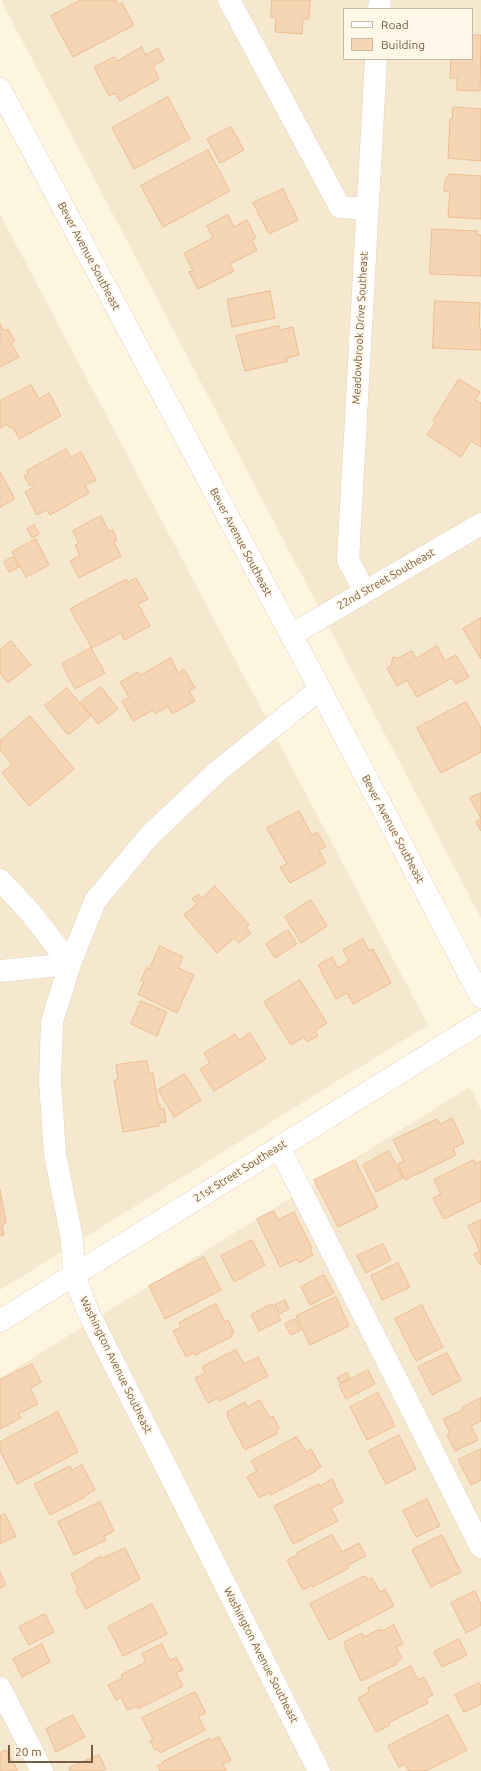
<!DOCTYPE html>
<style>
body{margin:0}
#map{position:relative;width:481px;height:1771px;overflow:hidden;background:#fef5e0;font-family:Ubuntu,sans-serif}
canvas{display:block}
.legend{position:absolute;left:343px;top:8px;width:130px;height:52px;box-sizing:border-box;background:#fff8e8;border:1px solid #c9baa7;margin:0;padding:5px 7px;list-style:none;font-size:12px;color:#775c45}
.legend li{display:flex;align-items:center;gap:8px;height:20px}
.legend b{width:20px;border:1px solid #c9baa7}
.scale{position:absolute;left:8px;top:1745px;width:85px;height:18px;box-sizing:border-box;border:2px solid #775c45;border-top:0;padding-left:5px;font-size:12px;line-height:14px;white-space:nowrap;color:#775c45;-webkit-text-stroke:3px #fff8e8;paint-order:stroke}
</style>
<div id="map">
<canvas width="481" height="1771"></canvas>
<ul class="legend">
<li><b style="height:5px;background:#fff"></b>Road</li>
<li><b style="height:11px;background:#f6d5b5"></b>Building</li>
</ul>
<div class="scale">20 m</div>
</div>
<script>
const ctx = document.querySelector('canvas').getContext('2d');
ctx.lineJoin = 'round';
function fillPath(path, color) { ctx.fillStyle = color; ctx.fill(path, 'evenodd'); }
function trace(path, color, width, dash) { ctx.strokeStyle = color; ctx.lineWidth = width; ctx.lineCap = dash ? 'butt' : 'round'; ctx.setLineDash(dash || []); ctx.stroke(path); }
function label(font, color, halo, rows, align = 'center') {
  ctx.font = font + ' Ubuntu,sans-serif'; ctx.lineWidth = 3; ctx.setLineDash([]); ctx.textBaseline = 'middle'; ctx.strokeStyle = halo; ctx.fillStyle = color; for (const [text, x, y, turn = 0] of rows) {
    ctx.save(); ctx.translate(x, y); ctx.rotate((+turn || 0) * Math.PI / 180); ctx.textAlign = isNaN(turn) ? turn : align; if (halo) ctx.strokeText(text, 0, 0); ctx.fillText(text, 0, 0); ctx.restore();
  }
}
const residential = new Path2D(`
 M1 0H481V918ZM344 9H472V59H344Z
 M0 214 428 1025 0 1290Z
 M470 1087 481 1110V1771H0V1378Z`);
const building = new Path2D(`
 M81 0H116L119 5 122 3 134 25 73 57 51 16Z
 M272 0H310L309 19H303L302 34 275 32 276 18 271 17Z
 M472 35H481L480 91 457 90V78H450L451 59H472Z
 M142 47 145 55 158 48 164 60 153 66 159 79 120 101 115 93 109 96 94 67 114 57 117 61Z
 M168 97 190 139 134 169 112 128Z
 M453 107 481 109V161L448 158 450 119H452Z
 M231 127 244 150 220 163 207 139Z
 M208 150 230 191 163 227 141 186Z
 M450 174 481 176V219L448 217 450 192 444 191 445 181Z
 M283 189 298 220 269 234 253 203Z
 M228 215 234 227 247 220 256 238 252 240 257 250 230 264 234 271 198 289 189 272 193 271 184 253 213 238 207 226Z
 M432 229 477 231V235H481V276L430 274Z
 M270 291 275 318 232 327 227 300Z
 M435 301 480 303 479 329H481V350L433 348Z
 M0 324 4 331 8 329 15 341 11 343 19 357 0 367Z
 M279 326 280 330 293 327 299 355 286 358 288 361 245 371 236 336Z
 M459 379 480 392 475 400 481 403V447L471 441 461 457 427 435 435 423 433 421Z
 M31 385 39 399 49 393 61 416 19 439 13 427 10 428 7 424 0 428V401Z
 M66 449 71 457 81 452 96 480 85 485 89 493 50 515 47 510 37 515 25 492 35 486 33 484 30 486 24 476 28 474 27 471Z
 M0 472 15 499 0 507Z
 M101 516 109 532 113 530 117 540 114 542 121 556 79 578 70 561 80 555 75 545 79 543 73 531Z
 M34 525 39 534 32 538 27 529Z
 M36 539 49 565 26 577 12 552Z
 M13 557 19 567 9 572 4 562Z
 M136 578 148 599 138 604 150 626 124 640 121 633 92 648 70 609 126 579 128 582Z
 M481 618V659L463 629Z
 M11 641 31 665 8 683 0 673V650Z
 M437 646 445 661 456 655 469 677 456 684 452 678 417 697 407 680 397 686 387 668 391 666 393 657 398 658 412 651 416 658Z
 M91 648 105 673 75 689 62 664Z
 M171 658 178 673 184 669 195 688 189 691 195 701 172 714 168 706 155 714 153 710 133 721 122 701 129 697 120 682 138 672 140 675Z
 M101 687 118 709 98 724 81 702Z
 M67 688 91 716 68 735 45 706Z
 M466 702 481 728V752L441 773 417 728Z
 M30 716 74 769 29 806 2 773 12 764 0 750V741Z
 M481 793V818L470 798Z
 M299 811 312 835 317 832 326 847 319 850 326 863 290 883 280 867 287 864 267 828Z
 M481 819V831L476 822Z
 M215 886 249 925 246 927 251 933 239 943 234 938 217 953 184 915 197 904 192 899 198 894 202 898Z
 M311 900 327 926 301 943 285 917Z
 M288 930 297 944 275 958 266 944Z
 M363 939 369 951 373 949 391 983 353 1004 347 993 336 999 318 965 332 957 338 968 349 961 343 950Z
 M160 946 183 957 178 968 194 975 177 1013 138 994 144 982 141 980 147 967 149 969Z
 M300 980 327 1023 315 1031 318 1036 307 1042 304 1037 291 1045 264 1002Z
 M141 1001 167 1012 157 1036 131 1024Z
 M250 1033 266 1059 214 1091 200 1069 210 1063 204 1053 235 1034 239 1040Z
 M147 1061 149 1074 153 1073 158 1104H160V1109L164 1108 166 1122 159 1123V1126L123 1132 114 1080H118L116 1065Z
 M185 1074 201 1100 174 1117 158 1090Z
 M452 1118 464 1143 453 1148 456 1155 405 1180 398 1164 404 1161 393 1140 437 1119 440 1124Z
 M389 1151 403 1178 376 1192 363 1165Z
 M355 1160 378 1207 338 1227 314 1180Z
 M474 1160 475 1164 481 1161V1201L444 1219 433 1198 441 1194 434 1180Z
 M0 1190 6 1223 2 1225 4 1235 0 1236Z
 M274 1211 278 1220 294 1212 312 1248 310 1249 313 1255 299 1263 297 1259 280 1267 257 1219Z
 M481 1220V1264L480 1265 474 1254 480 1251 468 1226Z
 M252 1240 265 1265 234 1282 221 1256Z
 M383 1244 391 1260 366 1273 357 1256Z
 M204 1257 221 1290 165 1319 149 1286Z
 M398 1263 410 1287 382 1300 371 1276Z
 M324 1275 334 1293 310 1305 301 1287Z
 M336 1297 349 1326 310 1345 296 1316Z
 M285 1300 289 1309 280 1314 275 1305Z
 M216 1304 225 1322 228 1320 234 1332 231 1334 233 1336 195 1355 194 1353 186 1357 173 1331 181 1327 179 1323Z
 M272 1304 281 1320 259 1331 251 1315Z
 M422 1305 443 1347 416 1361 395 1319Z
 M295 1319 301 1330 291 1335 285 1324Z
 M236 1350 244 1364 258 1357 268 1376 220 1401 218 1398 208 1403 195 1378 205 1373 202 1367Z
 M447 1353 461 1380 432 1395 418 1367Z
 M32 1364 41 1382 30 1388 38 1404 18 1414 21 1418 0 1429V1380Z
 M368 1370 375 1384 346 1399 339 1385Z
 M347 1373 350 1378 340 1383 337 1378Z
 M378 1393 395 1426 367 1440 350 1407Z
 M481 1398V1421L471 1426 478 1440 455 1451 447 1435 450 1433 443 1419 463 1410 462 1408Z
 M260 1400 270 1418 273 1416 279 1428 276 1430 278 1433 245 1450 227 1416H228L227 1412 245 1402 247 1407Z
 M58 1412 78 1452 17 1484 0 1451V1442Z
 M399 1435 416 1469 386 1484 369 1451Z
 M297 1437 306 1452 311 1449 321 1467 315 1470 316 1471 271 1495 270 1492 259 1498 247 1477 257 1471 251 1461Z
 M481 1449V1480L471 1485 458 1460Z
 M82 1465 95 1490 84 1496 85 1497 50 1515 34 1484 70 1466 72 1470Z
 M332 1479 343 1502 331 1508 338 1521 293 1544 274 1506 319 1484 320 1486Z
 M427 1499 440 1526 416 1537 403 1511Z
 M100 1502 114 1531 104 1536 106 1540 74 1555 58 1522Z
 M5 1514 16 1536 0 1544V1516Z
 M332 1535 342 1552 359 1543 366 1556 348 1565 349 1568 313 1587 312 1585 303 1590 287 1560 297 1555V1553Z
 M442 1535 461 1572 431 1587 412 1550Z
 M125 1548 140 1579 86 1609 76 1591 78 1589 71 1574 101 1556 102 1558Z
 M0 1572 6 1585 0 1588Z
 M365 1576 368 1580 372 1578 380 1592 385 1589 394 1606 329 1640 310 1604Z
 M475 1591 481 1604V1625L466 1633 451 1603Z
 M152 1604 167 1634 123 1656 108 1627Z
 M45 1614 54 1632 29 1645 19 1627Z
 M394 1625 403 1644 396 1647 402 1658 396 1662 397 1664 361 1681 345 1647 346 1646 344 1642 362 1633 364 1637 380 1629 381 1631Z
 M459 1639 467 1655 442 1667 434 1652Z
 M42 1644 50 1662 22 1677 13 1659Z
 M162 1644 170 1661 176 1657 183 1670 176 1673 183 1686 138 1709 137 1706 127 1710 121 1697 116 1700 108 1685 123 1678 121 1675 146 1662 142 1654Z
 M411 1666 418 1680 424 1677 433 1695 426 1698 428 1703 388 1723 390 1725 376 1732 358 1698 369 1692 368 1688Z
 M479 1683 481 1686V1704L464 1712 455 1695Z
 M195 1692 206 1713 198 1716 205 1730 160 1753 158 1749 155 1750 150 1741 153 1739 142 1718Z
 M73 1715 85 1737 56 1752 46 1729Z
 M448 1715 467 1750 426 1771H409L405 1764 399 1767 388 1746Z
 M219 1737 231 1760 223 1764 226 1771H160L157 1766 163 1764 162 1762 210 1738 211 1741Z
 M6 1750 18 1771H0V1753Z
 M99 1755 106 1769 101 1771H70L69 1768Z`);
const minor = new Path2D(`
 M229 0 340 207 367 209
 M379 9 380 0
 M0 89 320 689 481 997
 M365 592 348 560 376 59
 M291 635 481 524
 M0 880 31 913 70 964 52 1022 50 1081 55 1154 72 1239 74 1276 88 1312 319 1771
 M0 971 70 964 95 901 150 835 218 771 320 689
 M279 1147 481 1547
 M0 1321 481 1022
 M0 1688 42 1771`);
const streetNames = [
 ["Bever Avenue Southeast",89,256,62],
 ["Meadowbrook Drive Southeast",360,328,-87],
 ["Bever Avenue Southeast",241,542,62],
 ["22nd Street Southeast",386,579,-30],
 ["Bever Avenue Southeast",393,829,62],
 ["21st Street Southeast",240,1171,-32],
 ["Washington Avenue Southeast",116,1365,64],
 ["Washington Avenue Southeast",261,1655,63]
];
fillPath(residential, '#f6e8ce');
fillPath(building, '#f6d5b5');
trace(building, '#eabd94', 1);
trace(minor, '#e3d2bb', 23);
trace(minor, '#fff', 22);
label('11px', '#775c45', '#fff8e8', streetNames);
</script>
